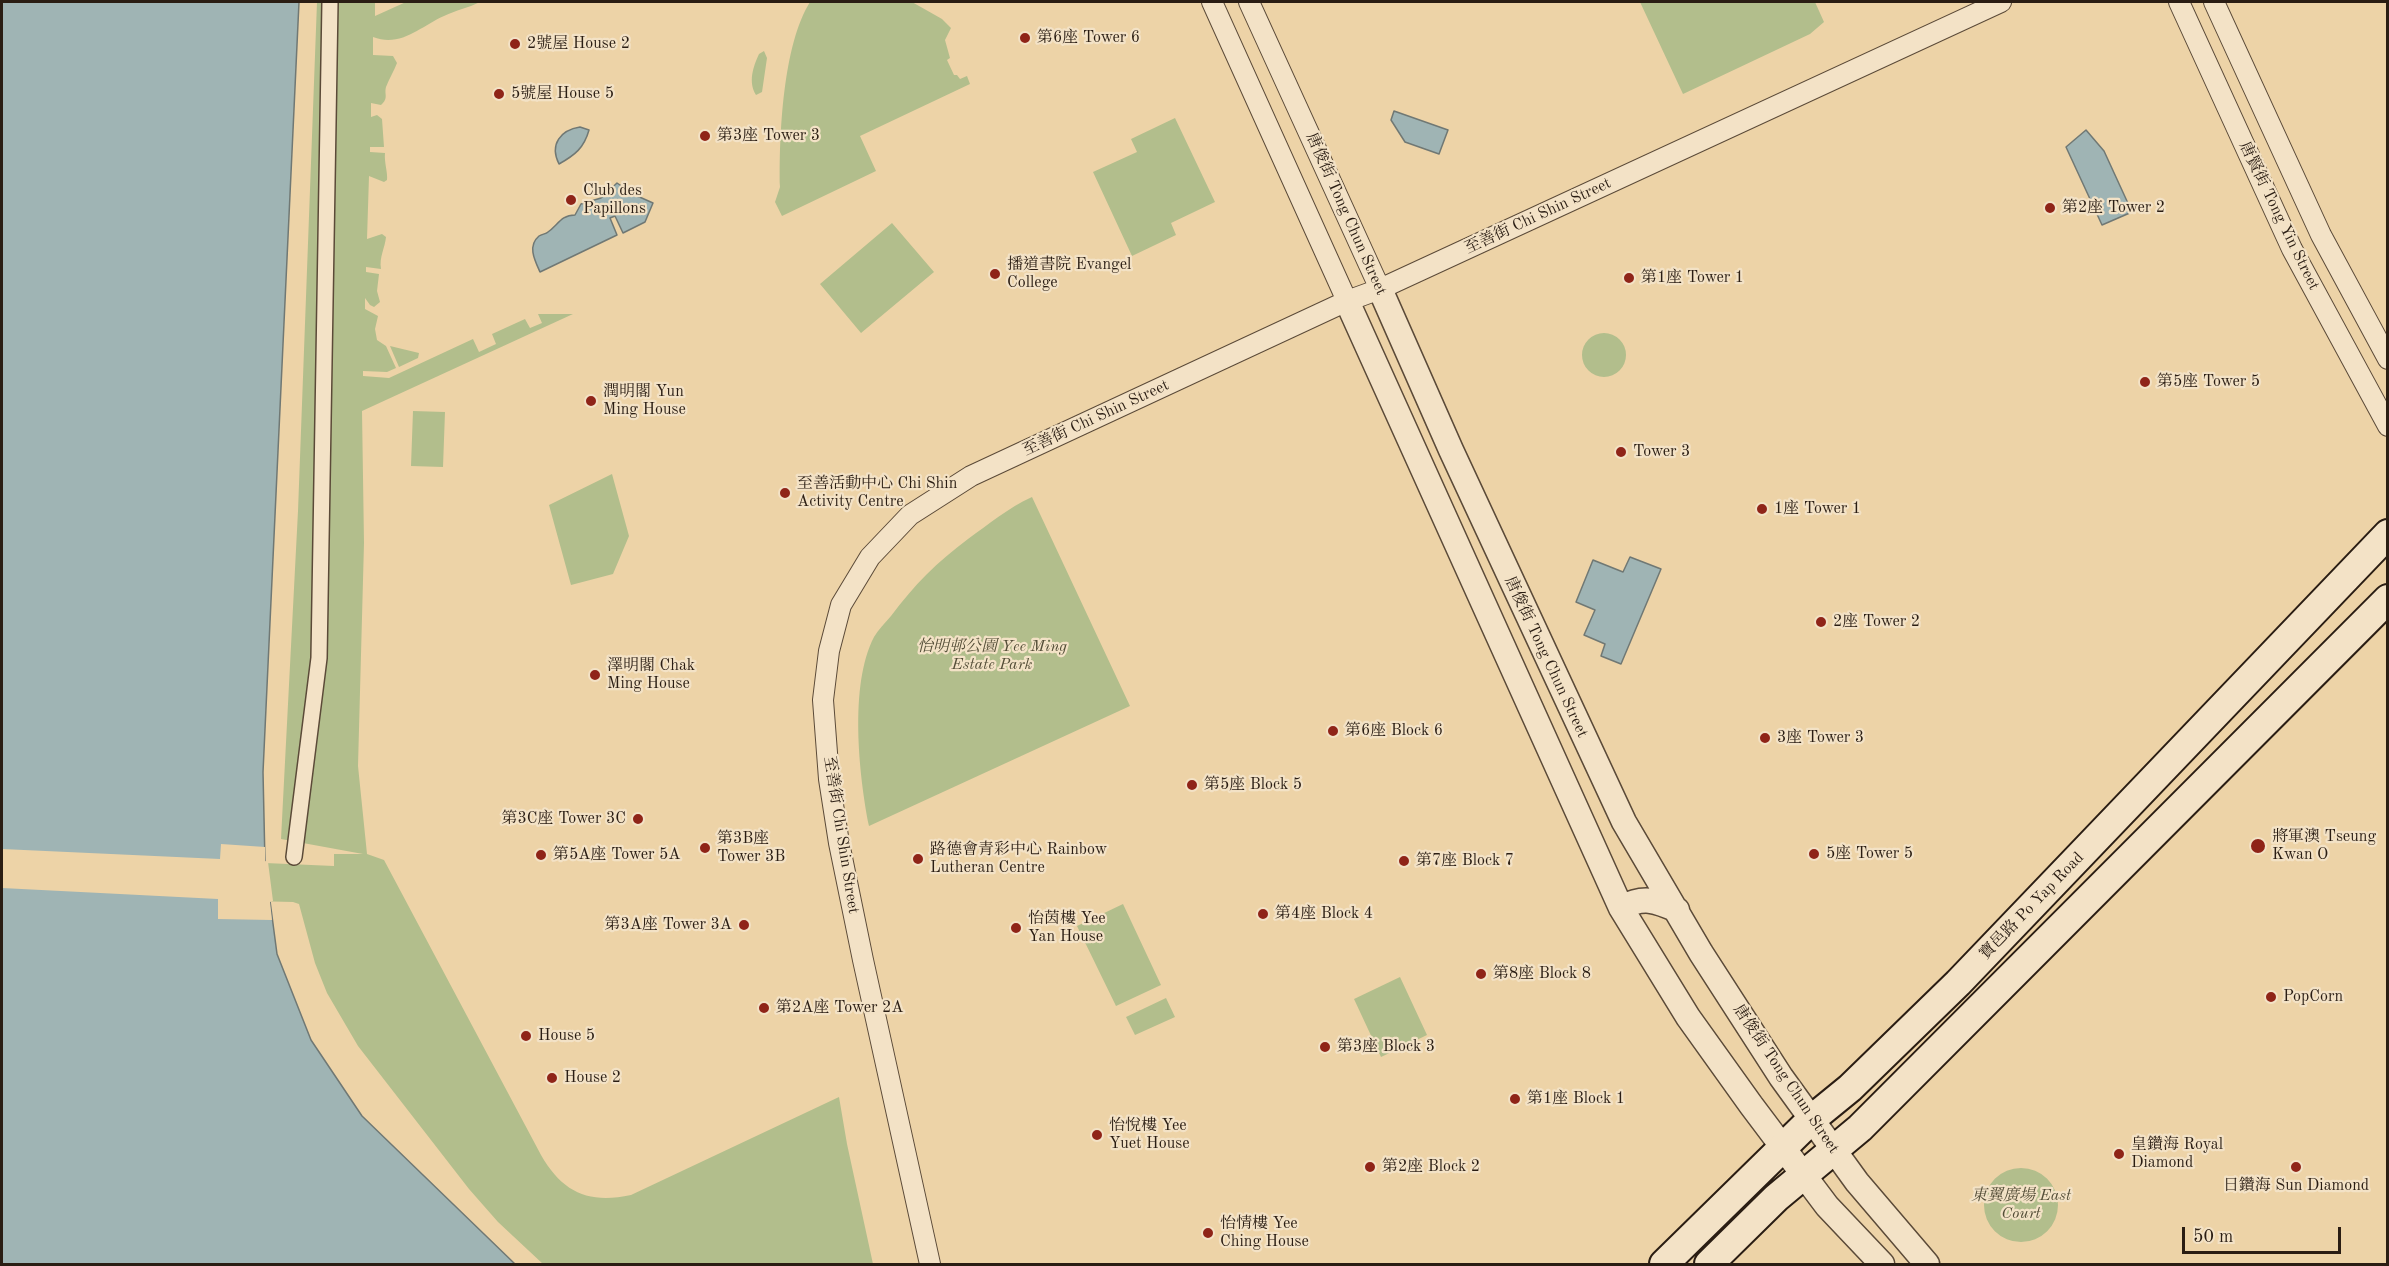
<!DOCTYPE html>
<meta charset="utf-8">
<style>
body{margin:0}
#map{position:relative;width:2389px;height:1266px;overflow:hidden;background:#edd3a7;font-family:"Old Standard TT",serif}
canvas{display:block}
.frame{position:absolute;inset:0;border:3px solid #2a1d13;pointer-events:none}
.scale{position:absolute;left:2182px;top:1227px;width:159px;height:27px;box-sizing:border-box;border:3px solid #2a1d13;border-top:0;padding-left:8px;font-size:18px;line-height:21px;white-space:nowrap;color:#2a1d13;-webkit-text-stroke:4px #f3e2c6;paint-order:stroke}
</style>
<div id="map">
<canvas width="2389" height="1266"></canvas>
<div class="frame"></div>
<div class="scale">50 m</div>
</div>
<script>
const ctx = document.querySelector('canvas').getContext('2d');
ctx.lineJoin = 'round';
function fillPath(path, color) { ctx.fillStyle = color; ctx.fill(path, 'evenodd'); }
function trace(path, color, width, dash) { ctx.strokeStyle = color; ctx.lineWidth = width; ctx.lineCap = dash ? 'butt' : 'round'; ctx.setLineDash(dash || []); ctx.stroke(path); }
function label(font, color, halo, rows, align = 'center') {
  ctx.font = font + ' "Old Standard TT","Noto Serif TC",serif'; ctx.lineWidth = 4.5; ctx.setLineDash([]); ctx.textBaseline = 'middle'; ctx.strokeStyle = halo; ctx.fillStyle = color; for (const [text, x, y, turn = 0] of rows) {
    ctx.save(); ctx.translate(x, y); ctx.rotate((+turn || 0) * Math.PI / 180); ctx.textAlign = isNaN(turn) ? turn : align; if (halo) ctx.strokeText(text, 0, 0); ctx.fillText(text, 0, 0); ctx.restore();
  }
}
const green = new Path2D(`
 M317 2H375V16L406 2H480C468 8 456 10 444 16 421 26 401 48 373 37V55L393 56 397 63C394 71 389 79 386 87 384 95 389 98 381 105L371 103V117L377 115 382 119 384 147H370V152L385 153C384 162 388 173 387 180L384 182 369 176 367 239 382 234 386 237C385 248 379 257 381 269L366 267V272L379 274 377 291 380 302 374 307 370 305 365 298V309L378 316 375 329 377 340 386 346 396 368 387 372 363 371V376L389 378 473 339 479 352 496 344 492 334 525 319 530 328 542 323 538 314H573L362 411 364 543 358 766 367 854 384 860 541 1155C563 1193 589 1204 631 1195L839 1097 847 1144 873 1264H543L498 1222 469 1189 358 1046 327 993 315 963 299 904 293 902 210 900 265 863 334 866V854H363L281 839 298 511Z
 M810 2H912L942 19 951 28 945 40 950 58 947 60 954 75H957L960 79 967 76 970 84 860 136 876 171 782 216 775 202 780 187C779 135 783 45 810 2Z
 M1640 2H1815L1824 22 1810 34 1683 94Z
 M764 51 767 58 762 92 756 95C748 82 753 67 759 54Z
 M1175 118 1215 202 1171 223 1176 235 1132 256 1093 172 1137 152 1131 139Z
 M892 223 934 272 861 333 820 284Z
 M1582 355a22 22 0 1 1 44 0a22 22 0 1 1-44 0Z
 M390 346 419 353 418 358 399 367Z
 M413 411 445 412 443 467 411 466Z
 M612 474 629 536 613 574 571 585 549 505Z
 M1032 497 1130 706 869 826C859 775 849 685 874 637 878 630 885 623 891 616 914 585 937 562 968 539 989 524 1008 508 1032 497Z
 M1123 904 1161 985 1116 1006 1077 926Z
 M1400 977 1427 1035 1381 1057 1354 999Z
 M1166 998 1175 1017 1135 1035 1126 1017Z
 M1984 1205a37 37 0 1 1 74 0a37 37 0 1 1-74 0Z`);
const water = new Path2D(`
 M2 2H299L263 772 265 863 277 954 311 1040 362 1116 515 1264H2Z
 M1394 111 1448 130 1439 154 1405 142 1391 120Z
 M580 127 589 130C584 148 575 155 559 164 549 144 561 130 580 127Z
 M2086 130 2104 151 2132 212 2102 225 2066 147Z
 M617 183 635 195 653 203 645 222 623 233 615 216 610 218 617 235 540 272C535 261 527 246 539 236 542 234 546 234 548 232 558 225 561 215 575 215L581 204 601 198Z
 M1630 557 1661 569 1621 664 1601 656 1605 644 1584 635 1595 610 1576 602 1593 560 1623 572Z`);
const pier = new Path2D(`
 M221 844 265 847V861L268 862 273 901 270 902 272 920 218 919V899L2 888V849L220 859Z`);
const pedestrian = new Path2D(`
 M294 857 319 658 330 2`);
const minor = new Path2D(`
 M1212 2 1347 301
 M1249 2 1380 289
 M2179 2 2292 249 2388 426
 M2214 2 2321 235 2388 359
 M930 1264 863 960 839 843 829 779 823 700 829 651 841 605 870 557 910 515 971 476 1347 301 1380 289 2001 2`);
const tertiary = new Path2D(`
 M1380 289 1451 450 1624 822 1701 953 1781 1077 1857 1182 1927 1264
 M1347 301 1621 908 1688 1017 1751 1105 1827 1206 1882 1264
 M1621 908C1643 896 1655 900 1677 910`);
const secondary = new Path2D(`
 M1664 1264 1812 1119 1850 1088 1958 983 2388 534
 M1709 1264 1776 1198 1860 1128 2388 599`);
const markers = [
 [1025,38,6,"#8f2418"],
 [515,44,6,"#8f2418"],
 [499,94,6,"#8f2418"],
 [705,136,6,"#8f2418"],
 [571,200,6,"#8f2418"],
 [2050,208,6,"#8f2418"],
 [995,274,6,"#8f2418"],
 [1629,278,6,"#8f2418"],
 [2145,382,6,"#8f2418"],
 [591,401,6,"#8f2418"],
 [1621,452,6,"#8f2418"],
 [785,493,6,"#8f2418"],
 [1762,509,6,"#8f2418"],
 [1821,622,6,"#8f2418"],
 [595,675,6,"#8f2418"],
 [1333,731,6,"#8f2418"],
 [1765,738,6,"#8f2418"],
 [1192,785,6,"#8f2418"],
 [638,819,6,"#8f2418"],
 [2258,846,8,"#8f2418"],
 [705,848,6,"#8f2418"],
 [1814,854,6,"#8f2418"],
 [541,855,6,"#8f2418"],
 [918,859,6,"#8f2418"],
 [1404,861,6,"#8f2418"],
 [1263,914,6,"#8f2418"],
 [744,925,6,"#8f2418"],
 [1016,928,6,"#8f2418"],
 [1481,974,6,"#8f2418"],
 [2271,997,6,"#8f2418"],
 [764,1008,6,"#8f2418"],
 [526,1036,6,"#8f2418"],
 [1325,1047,6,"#8f2418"],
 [552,1078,6,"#8f2418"],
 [1515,1099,6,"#8f2418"],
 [1097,1135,6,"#8f2418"],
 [2119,1154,6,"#8f2418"],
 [1370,1167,6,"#8f2418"],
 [2296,1167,6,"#8f2418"],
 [1208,1233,6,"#8f2418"]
];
const poiNames = [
 ["第6座 Tower 6",1037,38],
 ["2號屋 House 2",527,44],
 ["5號屋 House 5",511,94],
 ["第3座 Tower 3",717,136],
 ["Club des",583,191],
 ["Papillons",583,209],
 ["第2座 Tower 2",2062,208],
 ["播道書院 Evangel",1007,265],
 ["College",1007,283],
 ["第1座 Tower 1",1641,278],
 ["第5座 Tower 5",2157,382],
 ["潤明閣 Yun",603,392],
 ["Ming House",603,410],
 ["Tower 3",1633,452],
 ["至善活動中心 Chi Shin",797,484],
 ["Activity Centre",797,502],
 ["1座 Tower 1",1774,509],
 ["2座 Tower 2",1833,622],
 ["澤明閣 Chak",607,666],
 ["Ming House",607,684],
 ["第6座 Block 6",1345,731],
 ["3座 Tower 3",1777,738],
 ["第5座 Block 5",1204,785],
 ["第3C座 Tower 3C",626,819,"right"],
 ["將軍澳 Tseung",2272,837],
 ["Kwan O",2272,855],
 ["第3B座",717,839],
 ["Tower 3B",717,857],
 ["路德會青彩中心 Rainbow",930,850],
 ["Lutheran Centre",930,868],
 ["5座 Tower 5",1826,854],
 ["第5A座 Tower 5A",553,855],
 ["第7座 Block 7",1416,861],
 ["第4座 Block 4",1275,914],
 ["怡茵樓 Yee",1028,919],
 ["Yan House",1028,937],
 ["第3A座 Tower 3A",732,925,"right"],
 ["第8座 Block 8",1493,974],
 ["PopCorn",2283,997],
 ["第2A座 Tower 2A",776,1008],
 ["House 5",538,1036],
 ["第3座 Block 3",1337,1047],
 ["House 2",564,1078],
 ["第1座 Block 1",1527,1099],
 ["怡悅樓 Yee",1109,1126],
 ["Yuet House",1109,1144],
 ["皇鑽海 Royal",2131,1145],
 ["Diamond",2131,1163],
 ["第2座 Block 2",1382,1167],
 ["日鑽海 Sun Diamond",2296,1186,"center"],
 ["怡情樓 Yee",1220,1224],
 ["Ching House",1220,1242]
];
const streetNames = [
 ["唐俊街 Tong Chun Street",1346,214,66],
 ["至善街 Chi Shin Street",1538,216,-25],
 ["唐賢街 Tong Yin Street",2279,216,64],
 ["至善街 Chi Shin Street",1096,418,-25],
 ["唐俊街 Tong Chun Street",1546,657,65],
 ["至善街 Chi Shin Street",841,835,81],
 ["寶邑路 Po Yap Road",2032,906,-46],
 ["唐俊街 Tong Chun Street",1786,1079,56]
];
const parkNames = [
 ["怡明邨公園 Yee Ming",992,647],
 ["Estate Park",992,665],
 ["東翼廣場 East",2021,1196],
 ["Court",2021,1214]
];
fillPath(green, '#b2be8c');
fillPath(water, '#9fb4b4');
trace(water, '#707874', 1.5);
fillPath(pier, '#edd3a7');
trace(pedestrian, '#5b4a38', 18);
trace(minor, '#5b4a38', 22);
trace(tertiary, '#5b4a38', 27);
trace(secondary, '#2a1d13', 32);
trace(pedestrian, '#f3e2c6', 15);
trace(minor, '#f3e2c6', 20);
trace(tertiary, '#f3e2c6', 24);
trace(secondary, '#f3e2c6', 28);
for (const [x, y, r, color] of markers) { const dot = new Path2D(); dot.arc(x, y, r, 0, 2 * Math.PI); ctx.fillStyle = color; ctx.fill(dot); trace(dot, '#f3e2c6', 2); }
label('16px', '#2a1d13', '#f3e2c6', poiNames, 'left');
label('16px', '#2a1d13', '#f3e2c6', streetNames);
label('italic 16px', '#534d37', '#f3e2c6', parkNames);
</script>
